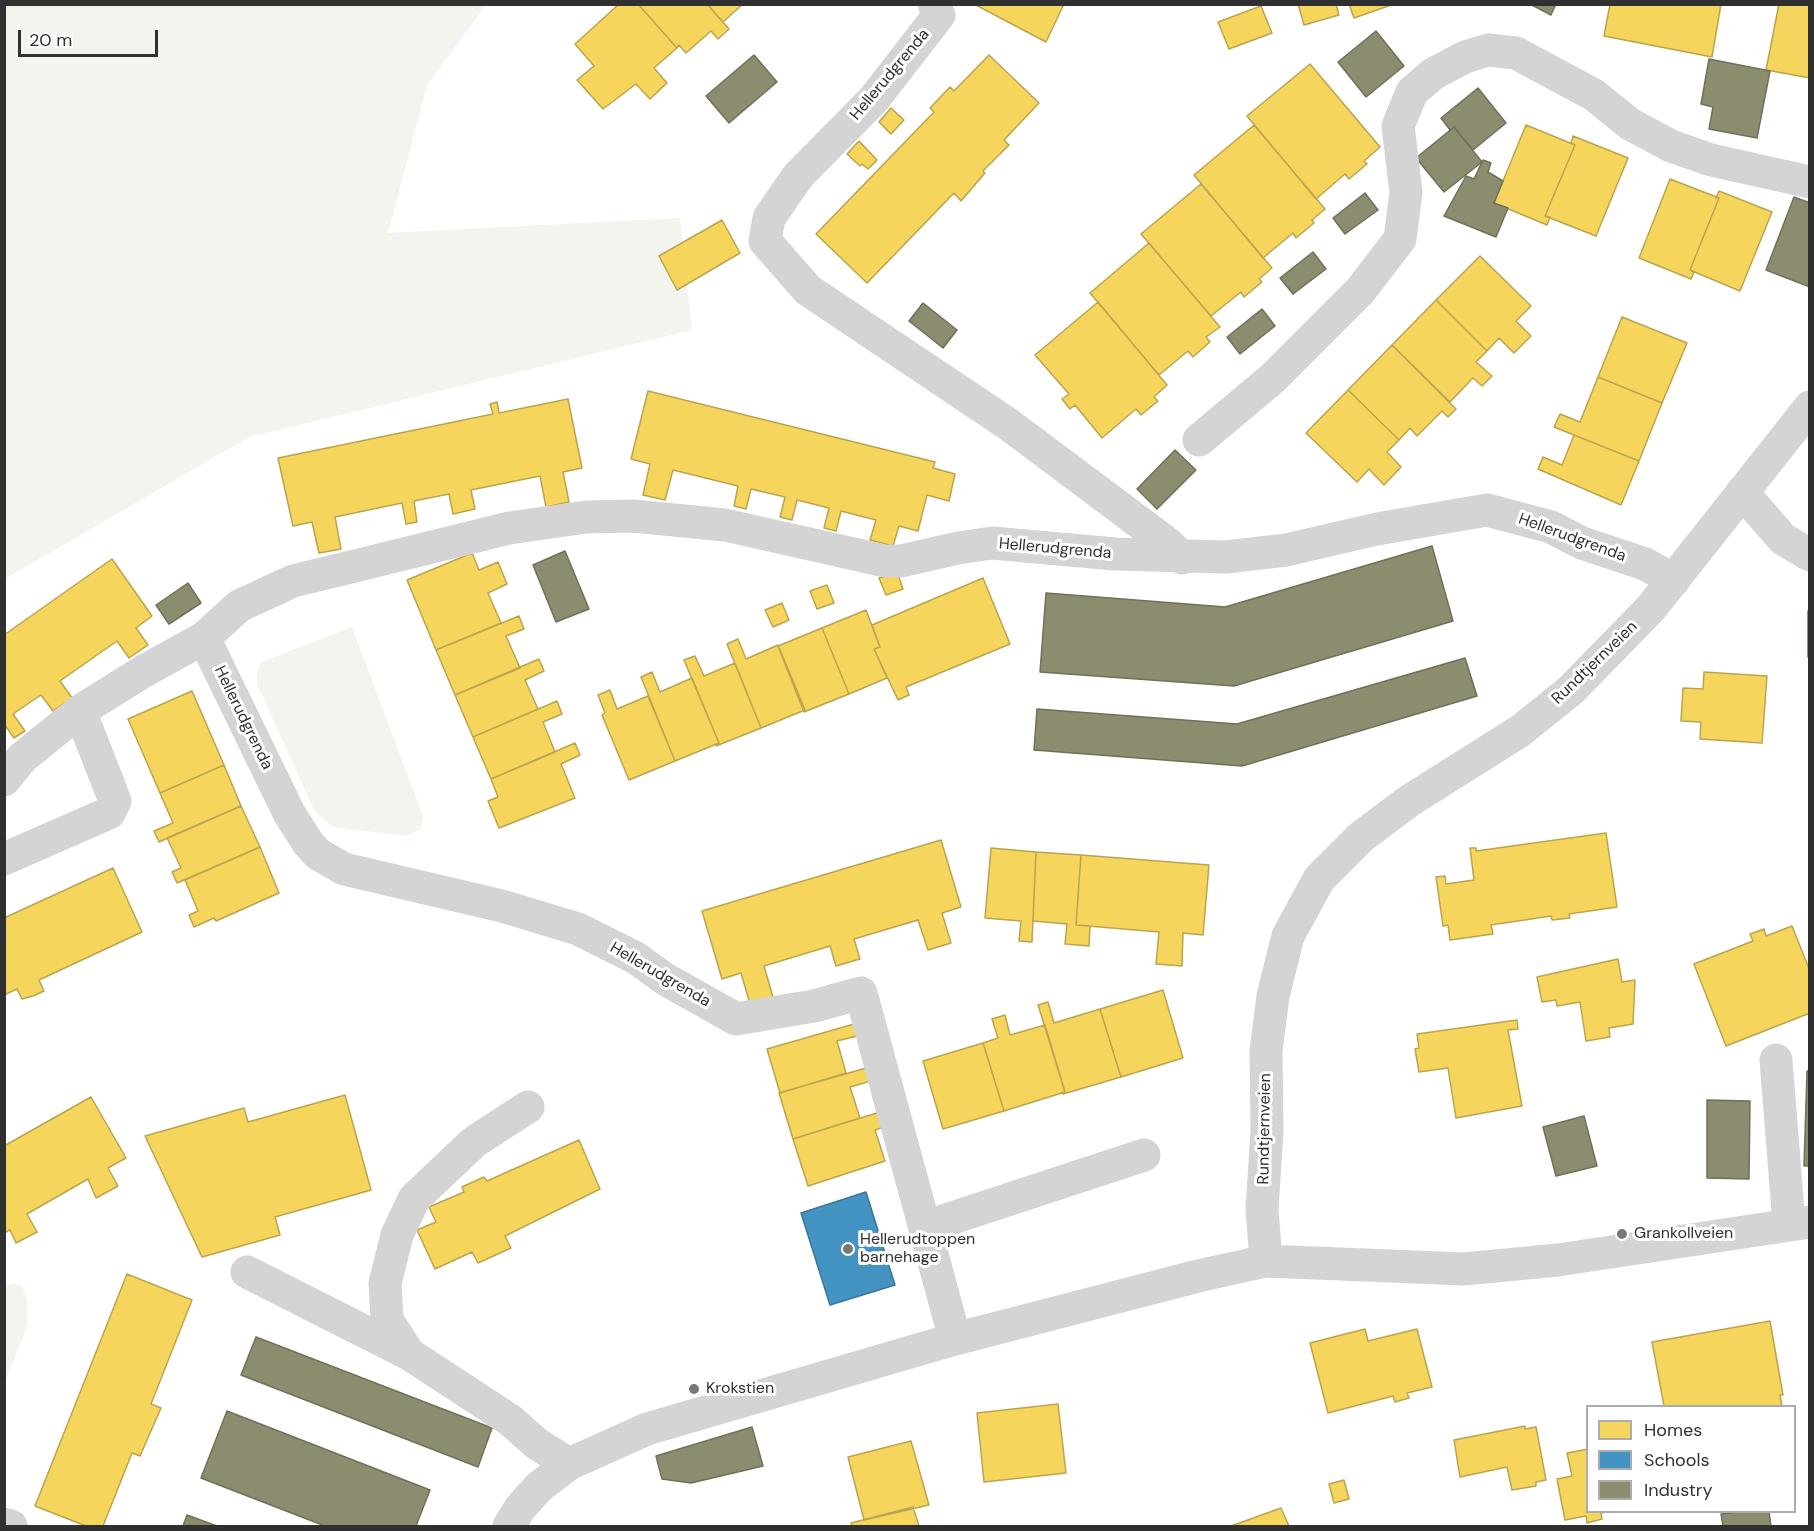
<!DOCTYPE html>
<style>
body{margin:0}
#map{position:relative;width:1814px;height:1531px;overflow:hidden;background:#fff;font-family:"DM Sans",sans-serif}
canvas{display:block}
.frame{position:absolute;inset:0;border:6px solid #303030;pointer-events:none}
.legend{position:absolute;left:1586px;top:1405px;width:210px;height:108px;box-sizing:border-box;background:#fff;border:2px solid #acacac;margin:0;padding:8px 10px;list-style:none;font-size:18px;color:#303030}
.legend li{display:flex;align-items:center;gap:12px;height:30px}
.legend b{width:30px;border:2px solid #acacac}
.scale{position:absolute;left:18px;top:30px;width:140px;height:27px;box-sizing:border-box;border:3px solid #303030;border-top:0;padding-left:8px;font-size:18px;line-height:21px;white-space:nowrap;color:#303030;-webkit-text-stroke:4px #fff;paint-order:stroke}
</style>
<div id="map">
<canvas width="1814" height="1531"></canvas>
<div class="frame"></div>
<ul class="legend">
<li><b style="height:16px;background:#f6d55c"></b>Homes</li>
<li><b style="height:16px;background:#4393c3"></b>Schools</li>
<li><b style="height:16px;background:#8c8c6e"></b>Industry</li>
</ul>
<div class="scale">20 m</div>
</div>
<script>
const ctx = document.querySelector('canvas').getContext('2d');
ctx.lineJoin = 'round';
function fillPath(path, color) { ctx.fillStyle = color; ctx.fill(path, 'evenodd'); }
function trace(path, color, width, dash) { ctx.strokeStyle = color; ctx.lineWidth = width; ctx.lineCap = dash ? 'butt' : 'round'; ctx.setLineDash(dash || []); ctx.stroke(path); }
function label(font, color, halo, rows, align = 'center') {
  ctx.font = font + ' "DM Sans",sans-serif'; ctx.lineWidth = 6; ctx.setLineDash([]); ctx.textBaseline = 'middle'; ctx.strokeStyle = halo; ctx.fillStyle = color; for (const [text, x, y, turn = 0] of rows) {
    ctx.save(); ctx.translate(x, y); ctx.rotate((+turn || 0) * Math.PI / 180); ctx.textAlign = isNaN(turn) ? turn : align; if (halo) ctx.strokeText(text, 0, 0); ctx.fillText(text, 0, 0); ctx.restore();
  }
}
const green = new Path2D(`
 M5 5H486L427 85 388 233 680 218 692 330 249 437 5 579Z
 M352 627 423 816 421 829 407 836 333 827 315 812 257 684V673L261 662Z
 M13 1283 22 1286C38 1323 17 1347 5 1382V1287Z`);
const homes = new Path2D(`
 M619 4H638L677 48 654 68 667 83 650 99 636 84 603 109 577 80 594 66 575 44Z
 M638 4H707L729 29 718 39 711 31 686 53 679 45 677 48Z
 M707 4H743L723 22Z
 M974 4H1064L1046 42Z
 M1298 4H1336L1339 15 1304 25Z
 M1349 4H1394L1354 18Z
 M1610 4H1721L1712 57 1604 36Z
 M1779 4H1810V78L1766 70Z
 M1261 6 1272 33 1229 49 1218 22Z
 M989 55 1039 103 1004 140 1009 145 983 171 985 173 961 201 954 193 867 283 816 234 934 112 930 108 950 87 954 91Z
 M1310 64 1380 147 1364 161 1367 164 1349 179 1345 174 1316 199 1247 116Z
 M891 108 904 120 891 134 879 122Z
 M1254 125 1325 209 1312 220 1314 223 1296 238 1293 233 1263 258 1194 175Z
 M1526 125 1575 145 1545 216 1550 217 1547 225 1494 203Z
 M1573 136 1628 158 1596 236 1545 216 1575 145 1571 143Z
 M859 141 877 160 868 169 862 164 860 166 847 154Z
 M1670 179 1719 198 1690 270 1694 272 1691 279 1639 258Z
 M1201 184 1272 268 1259 279 1262 282 1244 297 1241 292 1211 316 1141 234Z
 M1719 191 1772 212 1740 291 1690 270 1719 198H1716Z
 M722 220 740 253 677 290 659 256Z
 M1149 243 1220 327 1206 337 1210 342 1193 357 1188 351 1159 375 1090 293Z
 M1480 256 1531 306 1516 321 1531 336 1514 353 1499 338 1487 351 1436 300Z
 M1436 300 1487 351 1476 362 1492 376 1482 386 1473 378 1450 402 1392 345Z
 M1098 302 1167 385 1154 397 1158 401 1141 415 1136 409 1102 438 1075 405 1070 409 1062 399 1069 394 1035 355Z
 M1622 317 1687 343 1662 403 1598 377Z
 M1392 345 1456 409 1448 417 1442 411 1417 436 1410 428 1399 440 1348 390Z
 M1598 377 1662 403 1639 461 1554 427 1560 414 1580 422Z
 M1348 390 1399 440 1387 452 1401 467 1384 485 1369 469 1357 482 1306 433Z
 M648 391 935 462 933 468 955 474 949 501 927 495 918 531 899 526 893 546 870 540 876 520 841 511 836 531 824 528 829 508 797 500 792 520 780 517 785 497 751 489 746 509 734 506 738 486 673 470 665 500 643 495 650 464 631 459Z
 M568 399 582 468 563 472 569 502 546 507 540 476 471 490 475 509 453 514 449 494 414 501 417 522 406 524 402 503 335 517 341 549 319 553 312 522 293 526 278 458 493 414 490 404 497 402 499 413Z
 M1574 435 1639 461 1621 505 1538 469 1543 457 1562 465Z
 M472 553 479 570 498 562 507 584 488 593 501 623 436 650 407 580Z
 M112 559 152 616 136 628 148 645 129 658 117 641 60 681 72 698 53 711 41 695 13 714 25 731 14 738 4 724V635Z
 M897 572 903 589 886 595 879 578Z
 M983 578 1010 644 906 687 909 695 898 700 874 649 880 647 872 625Z
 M827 585 834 603 817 609 810 591Z
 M782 603 789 620 773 627 765 610Z
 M866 610 880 647 874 649 887 678 849 694 822 628Z
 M519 616 524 629 506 636 520 668 455 695 436 650Z
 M822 628 849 694 804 712 778 646Z
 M738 639 746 659 778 645 805 710 761 728 727 644Z
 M695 656 704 676 735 663 761 728 716 746 719 743 684 660Z
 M539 659 544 671 525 680 538 709 473 737 455 695Z
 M652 672 660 692 692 678 719 743 675 761 641 677Z
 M1704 672 1767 676 1762 743 1700 739 1701 722 1681 721 1683 688 1703 689Z
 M610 690 617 709 648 696 675 761 629 780 602 715 605 713 598 695Z
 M192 691 224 765 160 793 128 719Z
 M557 701 562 714 543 722 555 752 491 779 473 737Z
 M575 743 580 755 561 764 575 798 499 828 488 801 498 797 491 779Z
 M224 765 241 806 159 842 154 831 173 823 160 793Z
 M241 806 260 847 177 883 172 872 181 868 167 838Z
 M1606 833 1617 907 1569 914 1570 918 1552 920 1551 916 1491 925 1493 934 1450 940 1448 925 1443 926 1436 877 1445 876 1446 884 1474 880 1470 848H1476V851Z
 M941 840 961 907 942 913 951 943 928 950 918 920 854 939 860 959 836 966 830 946 764 966 773 997 750 1004 741 973 722 979 702 911Z
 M260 847 279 893 216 921 214 918 194 927 189 915 198 911 185 880Z
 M991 848 1036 852 1032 942 1019 941 1021 921 985 918Z
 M1036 852 1081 855 1076 925 1090 926 1089 946 1065 944 1067 924 1033 921Z
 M1081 855 1209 865 1203 935 1183 933 1182 966 1156 964 1159 932 1076 925Z
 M113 868 142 932 39 980 44 991 33 996 22 999 17 989 4 995V918Z
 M1792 926 1810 971V1013L1726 1046 1694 964 1753 941 1750 934 1764 929 1766 936Z
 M1618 959 1622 982 1635 980 1633 1024 1609 1028 1610 1037 1586 1041 1580 1002 1557 1006 1556 1000 1542 1002 1537 977Z
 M1163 990 1183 1058 1121 1077 1100 1009Z
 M1048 1002 1054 1023 1100 1009 1121 1077 1063 1094 1065 1092 1038 1005Z
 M1005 1015 1010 1035 1045 1025 1065 1092 1004 1111 983 1043 998 1038 992 1019Z
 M1517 1020 1518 1029 1508 1030 1522 1106 1456 1118 1448 1068 1419 1072 1415 1049 1419 1048 1417 1034Z
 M854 1024 857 1036 837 1041 846 1073 780 1093 767 1049Z
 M983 1043 1004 1111 943 1129 923 1061Z
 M866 1068 871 1081 850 1087 860 1118 793 1139 779 1093Z
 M345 1095 371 1190 275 1217 280 1235 202 1257 145 1136 244 1108 248 1122Z
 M91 1097 126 1158 108 1168 118 1186 96 1198 88 1179 27 1214 37 1232 16 1243 10 1230 4 1233V1146Z
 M880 1112 884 1127 875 1130 885 1161 808 1186 793 1139Z
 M579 1140 600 1189 505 1236 511 1248 478 1263 472 1252 435 1269 417 1230 436 1222 429 1207 464 1192 462 1187 484 1177 487 1181Z
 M127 1274 192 1300 151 1404 161 1408 140 1456 132 1453 103 1526H86L35 1506Z
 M1770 1321 1783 1395H1780L1782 1406H1664L1652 1342Z
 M1365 1329 1368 1341 1417 1329 1432 1387 1407 1393 1409 1398 1395 1402 1393 1396 1328 1413 1310 1343Z
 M1058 1404 1066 1473 984 1482 977 1413Z
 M1525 1426V1429L1536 1427 1546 1480 1536 1482V1486L1512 1490 1507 1467 1460 1477 1454 1440Z
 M911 1441 929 1505 864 1520 848 1457Z
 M1588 1449V1512H1607L1601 1513 1602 1519 1587 1523 1586 1516 1565 1520 1557 1479 1572 1476 1567 1453Z
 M1344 1480 1349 1499 1334 1503 1329 1484Z
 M913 1507 919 1526H852L851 1523Z
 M1281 1508 1289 1526H1231Z`);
const schools = new Path2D(`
 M866 1192 895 1285 830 1305 801 1213Z`);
const industry = new Path2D(`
 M1530 4H1556L1551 15Z
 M1376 31 1404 66 1366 97 1338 62Z
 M754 55 777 82 729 123 706 96Z
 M1709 59 1770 71 1757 138 1709 129 1713 107 1701 104Z
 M1478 88 1506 123 1473 150 1454 127 1450 130 1441 118Z
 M1454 127 1482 162 1444 192 1416 158Z
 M1483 160 1491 163 1488 172 1503 181 1494 203 1508 208 1496 237 1444 216 1466 176 1474 179Z
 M1365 193 1378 210 1345 234 1333 218Z
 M1794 197 1810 203V287L1766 270Z
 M1313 252 1326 269 1293 294 1280 278Z
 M923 303 957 330 943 348 909 321Z
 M1262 309 1275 326 1240 354 1227 337Z
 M1175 450 1196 470 1157 509 1137 489Z
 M1432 546 1453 621 1234 686 1040 672 1046 593 1225 607Z
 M565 551 589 609 556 622 533 565Z
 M188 583 201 603 169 624 156 605Z
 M1808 611H1810V657H1808Z
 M1465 658 1477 696 1242 766 1034 750 1037 709 1237 724Z
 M1807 1071H1810V1166H1804Z
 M1707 1100 1750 1101 1749 1179 1707 1178Z
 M1584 1116 1597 1166 1556 1176 1543 1127Z
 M256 1337 492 1428 478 1467 241 1375Z
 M227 1411 430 1490 416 1526H325L201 1478Z
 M752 1427 763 1466 691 1483 662 1479 656 1456Z
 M1738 1512H1769L1771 1526H1723L1721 1514Z
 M187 1515 217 1526H183Z`);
const minor = new Path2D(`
 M934 4 939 15 874 99 798 176 769 218 765 241 808 290 1008 424 1167 543 1182 558
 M1199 440 1273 378 1360 291 1400 239 1406 192 1398 126 1412 92 1433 74 1465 57 1488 50 1516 53 1594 95 1630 124 1671 146 1711 160 1810 182
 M1742 492 1783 539 1810 555
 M204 638 289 813 308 843 318 854 344 869 502 906 578 929 636 958 665 979 736 1019 814 1006 861 993 955 1339
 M4 780 22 758 80 711 144 671 204 638 239 606 293 581 355 566 509 528 586 517 633 516 725 525 885 561H901L958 548 992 543 1115 554 1226 557 1286 550 1377 529 1487 510 1551 527 1582 543 1645 564 1674 580
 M4 859 109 813 115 801 80 711
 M1776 1060 1789 1224
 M528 1107 474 1142 414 1199 397 1235 385 1283 387 1320 409 1354 510 1420 537 1444 569 1464
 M925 1227 1144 1155
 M1266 1261 1262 1209 1267 1131 1266 1051 1273 996 1288 936 1319 879 1361 837 1409 801 1520 731 1571 690 1651 608 1810 407
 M247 1272 409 1354
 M4 1524 11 1526
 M509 1526 520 1508 539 1487 569 1464 647 1429 955 1339 1198 1276 1266 1261 1464 1269 1558 1260 1810 1222`);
const markers = [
 [1622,1234,6,"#787878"],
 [848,1249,6,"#787878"],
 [694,1389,6,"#787878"]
];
const streetNames = [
 ["Hellerudgrenda",890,75,-50],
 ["Hellerudgrenda",1572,538,20],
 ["Hellerudgrenda",1055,549,5],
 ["Rundtjernveien",1595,663,-44],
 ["Hellerudgrenda",243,718,64],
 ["Hellerudgrenda",660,975,30],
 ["Rundtjernveien",1265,1129,-89]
];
const poiNames = [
 ["Grankollveien",1634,1234],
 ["Hellerudtoppen",860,1240],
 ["barnehage",860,1258],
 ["Krokstien",706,1389]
];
fillPath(green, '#f2f5ed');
fillPath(homes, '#f6d55c');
trace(homes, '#bba44f', 1.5);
fillPath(schools, '#4393c3');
trace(schools, '#3d7597', 1.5);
fillPath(industry, '#8c8c6e');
trace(industry, '#70705b', 1.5);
trace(minor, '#d4d4d4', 33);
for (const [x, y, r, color] of markers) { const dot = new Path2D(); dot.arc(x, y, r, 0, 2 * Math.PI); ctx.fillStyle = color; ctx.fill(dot); trace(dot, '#fff', 2); }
label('16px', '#303030', '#fff', streetNames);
label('16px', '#303030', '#fff', poiNames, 'left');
</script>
